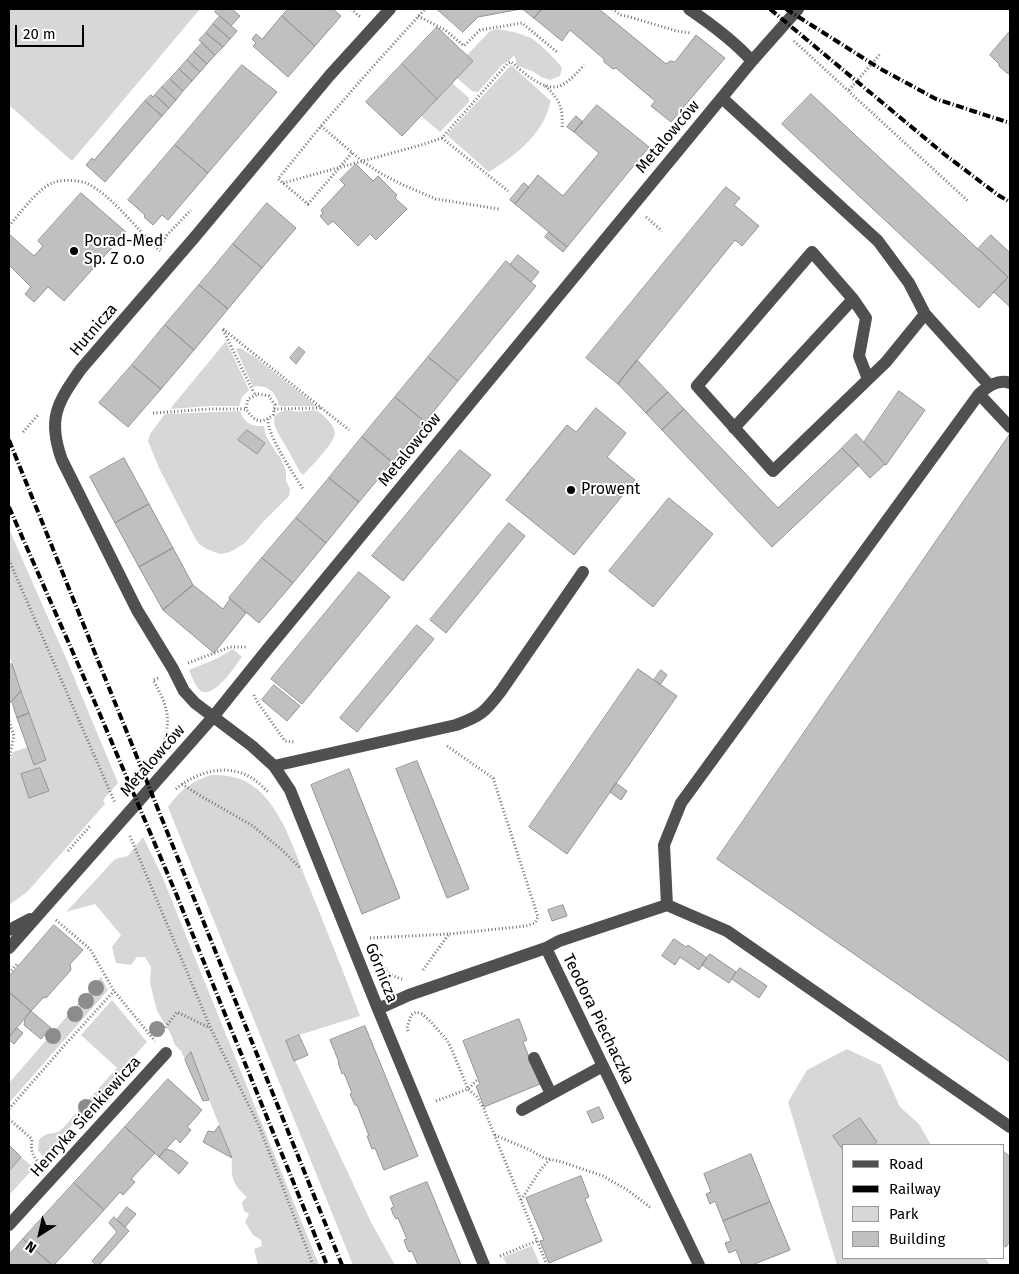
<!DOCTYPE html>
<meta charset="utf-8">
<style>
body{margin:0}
#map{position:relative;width:1019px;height:1274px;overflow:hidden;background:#fff;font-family:"Fira Sans",sans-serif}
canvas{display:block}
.frame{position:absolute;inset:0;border:10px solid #000;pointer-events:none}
.legend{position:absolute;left:842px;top:1144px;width:162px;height:115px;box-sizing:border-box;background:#fff;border:1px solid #999;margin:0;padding:6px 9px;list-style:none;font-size:15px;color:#000}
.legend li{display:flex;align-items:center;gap:10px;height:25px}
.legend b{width:25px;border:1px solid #999}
.north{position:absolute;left:15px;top:1209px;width:50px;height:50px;-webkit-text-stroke:4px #fff;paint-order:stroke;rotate:215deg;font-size:14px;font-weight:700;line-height:20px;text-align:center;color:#000}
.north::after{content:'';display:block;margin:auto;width:18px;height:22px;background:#000;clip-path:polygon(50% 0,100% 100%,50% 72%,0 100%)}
.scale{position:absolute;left:15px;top:25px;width:69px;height:22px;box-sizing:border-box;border:2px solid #000;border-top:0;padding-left:6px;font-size:15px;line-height:18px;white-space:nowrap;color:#000;-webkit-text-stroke:4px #fff;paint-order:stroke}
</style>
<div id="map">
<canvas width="1019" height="1274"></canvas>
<div class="frame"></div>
<ul class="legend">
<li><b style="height:6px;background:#505050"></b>Road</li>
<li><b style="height:6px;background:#000"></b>Railway</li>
<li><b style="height:14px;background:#d7d7d7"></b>Park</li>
<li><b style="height:14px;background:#c0c0c0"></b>Building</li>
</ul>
<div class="north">N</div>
<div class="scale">20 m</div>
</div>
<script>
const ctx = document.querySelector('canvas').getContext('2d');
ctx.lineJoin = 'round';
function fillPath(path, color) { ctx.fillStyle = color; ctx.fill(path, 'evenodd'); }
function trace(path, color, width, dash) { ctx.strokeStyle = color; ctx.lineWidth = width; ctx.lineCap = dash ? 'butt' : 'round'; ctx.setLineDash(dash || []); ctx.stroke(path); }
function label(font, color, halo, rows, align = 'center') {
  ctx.font = font + ' "Fira Sans",sans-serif'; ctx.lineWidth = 4; ctx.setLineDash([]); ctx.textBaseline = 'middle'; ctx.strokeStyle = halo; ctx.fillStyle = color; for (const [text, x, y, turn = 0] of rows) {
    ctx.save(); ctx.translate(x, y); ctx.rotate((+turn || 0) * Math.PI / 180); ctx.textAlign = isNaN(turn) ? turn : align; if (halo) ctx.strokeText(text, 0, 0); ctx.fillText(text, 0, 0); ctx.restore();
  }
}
const green = new Path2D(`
 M9 9H200L72 161 9 105Z
 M496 29C507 30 520 33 531 38 538 42 558 61 562 68L560 76 550 80 541 77 534 72 516 65V60L514 55 509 61 504 63 478 92 472 91 457 78 473 61 467 55 489 32Z
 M511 65 551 101C549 107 547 114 544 120 531 144 511 158 489 172L447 135Z
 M452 83 469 98V102L440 132 421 116Z
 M226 341 249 390 242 397 239 406H210L170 409Z
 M240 348 256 358 317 406H279C277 393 266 383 253 387L237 351 236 349Z
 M290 410C299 414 308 409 318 411 324 416 334 424 335 433 335 442 310 468 303 475L300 472C296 464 291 456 287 448 279 434 261 412 290 410Z
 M240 411C244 423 252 427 264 426L266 436 277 454 280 457 286 471V481L290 489 289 496 263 522 245 543 230 552 221 554 214 552 205 548 199 544 195 538 159 468 148 441 150 434 165 414Z
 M9 529 68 663 118 783 103 800 105 804 27 892 9 905V764L13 752 28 747 34 764 46 760 9 655Z
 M233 649 242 657C235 666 214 699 201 691 195 687 192 676 189 670L218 658Z
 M211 775C228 775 243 777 257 789 284 812 296 856 310 889 327 931 344 973 360 1016L299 1035 286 1041 372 1224 395 1265H353L168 807C180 790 192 781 211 775Z
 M143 837 162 876 319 1265H258L254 1249 262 1246 261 1240 253 1235 245 1222 249 1214 244 1211 242 1202 247 1197C232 1184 231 1177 232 1158L191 1053 185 1060 181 1051 175 1045 170 1032 157 1011 150 983 151 967 145 957H137L131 965 116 963 112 947 121 935 95 904 66 912 115 859 128 856Z
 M101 977 108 990 9 1103V1083Z
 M112 1000 147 1042 43 1157 38 1150 39 1140C48 1130 53 1136 61 1130L117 1068 81 1035Z
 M847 1049 881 1065 900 1107 919 1124 931 1145H843V1258H985L990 1265H837L788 1102 807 1070Z
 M21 1157 34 1168 9 1195V1171Z
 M532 1246 540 1265H507L503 1257Z`);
const building = new Path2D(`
 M217 9H232L240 16 231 26 215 12Z
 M288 9H333L341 16 315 46 282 16Z
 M437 9H521L478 17 463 32Z
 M523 9H542L534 18Z
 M542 9H599L666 64 670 61 675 62 696 35 725 58 671 122 651 106 655 101 616 68 613 69 604 62V59L570 30 562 41 534 18Z
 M220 16 237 31 230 39 213 24Z
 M282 16 315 46 288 77 253 46 256 43 252 39 256 34 262 39Z
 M213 24 230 39 223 47 206 33Z
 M437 27 473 61 437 99 402 64Z
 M1010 31V74L1007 73 999 66V64L990 55Z
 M206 33 223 47 215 55 199 40Z
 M202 43 215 55 207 64 194 52Z
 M194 52 207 64 200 72 187 60Z
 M187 60 200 72 192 81 179 69Z
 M402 64 437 99 402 136 366 102Z
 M242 65 277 92 208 173 175 145Z
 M179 69 192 81 183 91 170 79Z
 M170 79 183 91 176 100 162 87Z
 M162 87 176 100 169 108 155 95Z
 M811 94 1008 277 979 308 782 124Z
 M151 95 153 97 155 95 169 108 162 116 145 101Z
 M145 101 162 116 105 182 86 165 92 158 94 160Z
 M597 105 649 147 567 247 515 204 538 175 563 196 599 153 574 132Z
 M576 116 583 122 574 132 567 127Z
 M175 145 208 173 168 220 162 215 153 225 144 217 145 215 128 200Z
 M356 164 373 181 378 176 397 195 395 198 407 209 376 240 370 234 358 246 333 221 328 225 320 216 323 213 321 210 345 185 340 180Z
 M524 183 529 187 515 204 510 200Z
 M726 187 740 198 734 205 759 226 742 246 735 240 618 384 586 358Z
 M81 193 126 232 64 301 48 287 34 302 25 294 31 287 9 265V236L10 235 34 256 43 246 38 241Z
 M267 203 296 228 262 268 233 244Z
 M549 232 567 247 563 252 545 237Z
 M991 235 1010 253V307L994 292 1008 277 978 249Z
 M233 244 262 268 228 309 199 285Z
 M518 255 539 272 531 282 510 265Z
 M506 261 536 286 458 381 428 357Z
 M199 285 228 309 194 350 165 325Z
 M165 325 194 350 161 389 132 365Z
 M299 347 305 352 296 364 290 358Z
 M428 357 458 381 425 422 395 397Z
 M637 360 668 392 646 413 618 384Z
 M132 365 161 389 128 427 99 403Z
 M899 391 925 410 886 465 864 442Z
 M668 392 684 409 662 430 646 413Z
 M395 397 425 422 392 462 362 437Z
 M596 408 626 433 607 457 635 480 574 555 506 500 567 425 576 432Z
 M684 409 778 508 842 448 859 465 772 547 662 430Z
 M247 430 265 443 257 454 238 440Z
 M856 434 885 464 870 478 842 448Z
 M1010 434V1062L717 859Z
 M362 437 392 462 359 502 329 478Z
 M460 450 491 475 403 581 372 556Z
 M124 458 149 504 115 523 90 477Z
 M329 478 359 502 326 543 296 518Z
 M669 498 713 534 653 607 609 571Z
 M149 504 173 548 139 567 115 523Z
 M296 518 326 543 293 583 262 558Z
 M509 523 525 536 446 633 430 620Z
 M173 548 193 585 163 610 139 567Z
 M262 558 293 583 259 623 229 598Z
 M359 572 390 597 302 704 271 679Z
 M193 585 223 609 230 599 246 613 214 653 163 610Z
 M417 625 434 639 357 732 340 718Z
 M12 664 21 691 9 704V665Z
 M638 669 677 696 567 854 529 827Z
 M661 670 667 675 660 685 654 680Z
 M274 685 300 706 287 721 262 700Z
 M21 691 29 713 17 718 12 702Z
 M29 713 46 760 34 765 17 718Z
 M417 761 469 889 447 898 396 769Z
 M40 768 49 791 29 798 21 774Z
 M349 769 400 898 362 914 311 785Z
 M616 783 627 791 621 800 610 792Z
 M563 905 567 916 552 921 548 910Z
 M54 925 83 950 70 964 71 970 46 998 44 997 31 1011 9 992V977Z
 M674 939 686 947 688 945 707 958 699 970 680 957 675 965 662 956Z
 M710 954 736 972 729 983 702 965Z
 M740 968 767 986 759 998 732 979Z
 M9 992 31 1011 9 1037Z
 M31 1011 51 1028 41 1039 24 1025 25 1019Z
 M519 1019 527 1040 523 1042 540 1084 484 1107 476 1086 480 1084 463 1041Z
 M365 1026 418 1156 384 1170 375 1148 372 1149 367 1136H369L357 1105H355L350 1094 352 1093 344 1073 342 1074 338 1062H339L330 1040Z
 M17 1028 23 1033 14 1044 9 1040V1037Z
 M299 1035 308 1055 294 1061 286 1041Z
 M191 1052 209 1100 203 1101 185 1060Z
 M168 1079 202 1110 187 1127 191 1130 180 1143 176 1138 159 1157 125 1127Z
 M599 1107 604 1118 592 1123 587 1112Z
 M860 1118 877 1142 873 1145H843V1150L833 1136Z
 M219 1126 232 1158 203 1142 208 1131 214 1132Z
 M125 1127 155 1153 131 1179 135 1182 123 1195 120 1192 104 1210 74 1183Z
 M9 1145 21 1157 9 1171Z
 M166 1149 173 1151 188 1163 179 1174 159 1157Z
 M1003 1151 1010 1157V1241L1006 1247 1003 1245Z
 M751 1154 770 1202 723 1221 715 1201 710 1204 706 1194 711 1192 704 1174Z
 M581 1176 589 1197 585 1199 602 1241 549 1263 540 1241 544 1240 526 1198Z
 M427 1182 461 1265H418L412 1251 409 1252 406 1246 404 1240 407 1239 398 1218 396 1219 393 1214 391 1208 394 1207 390 1197Z
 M74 1183 104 1210 54 1265H52L23 1239Z
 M770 1202 790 1250 752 1265H742L736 1250 729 1253 725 1243 731 1241 723 1221Z
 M127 1207 136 1214 125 1227 117 1220Z
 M114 1217 129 1231 99 1265H96L92 1261 117 1232 109 1223Z
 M23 1239 52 1265H9V1255Z`);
const path = new Path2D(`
 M351 9 360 17
 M612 9 621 15 626 16 677 31 691 33
 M418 16 445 30 464 46 480 30 522 23 557 52
 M794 41 969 202
 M545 86C561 100 563 109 562 129
 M849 90 881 53
 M321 126 362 161 380 173 401 184 436 199 499 209
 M442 138 508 191
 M352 153 308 204 278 179 321 126 369 71 425 9
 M283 183 421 145 442 138 508 63 511 62C523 72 544 92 560 86 570 81 577 73 584 65
 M646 217 662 231
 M9 226C19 214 38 189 52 183 61 179 77 180 86 183 111 194 139 232 160 251
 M160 248 167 235 191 210
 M223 329 349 430
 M223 330 255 395
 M258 394 269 396 275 405 273 415C260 425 254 421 246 409L248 399Z
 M274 409 321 408
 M153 413 210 409H246
 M268 419C267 435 293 473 303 489
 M23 432 38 415
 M9 560 115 803
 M188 663 230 647H246
 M158 678 153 680C167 704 173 721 161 747
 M254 695 256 700 285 741 295 742
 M9 721 14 736 9 759
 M447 746 493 778 538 917 535 923 526 926 449 934
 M182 784 199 795 253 826 282 850 301 869
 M176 789C196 772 226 763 250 777 257 781 263 787 268 792
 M130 836 211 1029 259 1126 313 1265
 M68 851 90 826
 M56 920 90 949 114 991 155 1041
 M370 938 449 934 423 970
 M380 962C386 972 391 976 402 979
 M9 973 17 964
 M408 1031 407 1028 411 1015 416 1012 422 1014 429 1020 447 1040 452 1050 468 1089 477 1097 484 1109 547 1265
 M159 1036 177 1012 210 1028
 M436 1101 468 1089 478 1079
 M9 1109 63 1047 114 991
 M9 1119 32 1139C30 1151 33 1157 41 1165
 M495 1135 530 1150 544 1158 562 1162 603 1176 629 1191 651 1208
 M521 1200 541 1169 550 1159
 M500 1256 537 1241`);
const minor = new Path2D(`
 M390 9 330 75 194 238 81 369C57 403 47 419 62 460L137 610 173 669 184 691 195 703 252 746 274 766 290 790 378 1009 484 1265
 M689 9C711 24 734 41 752 61
 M722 98 878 241 909 283 925 314 989 385
 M868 379 859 356 866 318 853 299 812 252 697 386 773 471 886 362 925 314
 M1010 427 979 394C988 386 998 379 1010 383
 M734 428 853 299
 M274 766 456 725C481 716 485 712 501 691L583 572
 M667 905 664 845 681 803 979 394
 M9 930 30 919
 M9 948 213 717 266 651 752 61 798 9
 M546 948 559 941 667 905 727 931 1010 1127
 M378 1009 409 995 546 948 699 1265
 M534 1058 551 1094
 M522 1110 603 1066
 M9 1225 166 1053`);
const rail = new Path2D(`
 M770 9 944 154 998 195 1010 202
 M786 9 879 68 936 99 1010 123
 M9 440 342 1265
 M9 507 96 705 177 896 327 1265`);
const trees = [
 [96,988],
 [86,1001],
 [75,1014],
 [157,1029],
 [53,1036],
 [86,1107]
];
const markers = [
 [74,251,5,"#000"],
 [571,490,5,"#000"]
];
const streetNames = [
 ["Metalowców",668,137,-50],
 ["Hutnicza",94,330,-49],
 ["Metalowców",410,450,-51],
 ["Metalowców",153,761,-49],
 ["Górnicza",381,973,68],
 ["Teodora Piechaczka",598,1019,64],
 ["Henryka Sienkiewicza",86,1117,-48]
];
const poiNames = [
 ["Porad-Med",84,242],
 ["Sp. Z o.o",84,260],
 ["Prowent",581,490]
];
fillPath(green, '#d7d7d7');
fillPath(building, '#c0c0c0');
trace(building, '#949494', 1);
trace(path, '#727272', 3, [1, 2.5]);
trace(minor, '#505050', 12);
trace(rail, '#000', 4, [8, 2.5, 1, 2.5]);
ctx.fillStyle = '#8c8c8c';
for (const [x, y] of trees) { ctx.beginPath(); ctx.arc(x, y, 8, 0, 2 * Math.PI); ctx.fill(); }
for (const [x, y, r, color] of markers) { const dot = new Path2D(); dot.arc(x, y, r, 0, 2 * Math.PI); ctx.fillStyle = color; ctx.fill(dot); trace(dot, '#fff', 2); }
label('16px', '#000', '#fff', streetNames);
label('16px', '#000', '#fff', poiNames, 'left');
</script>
